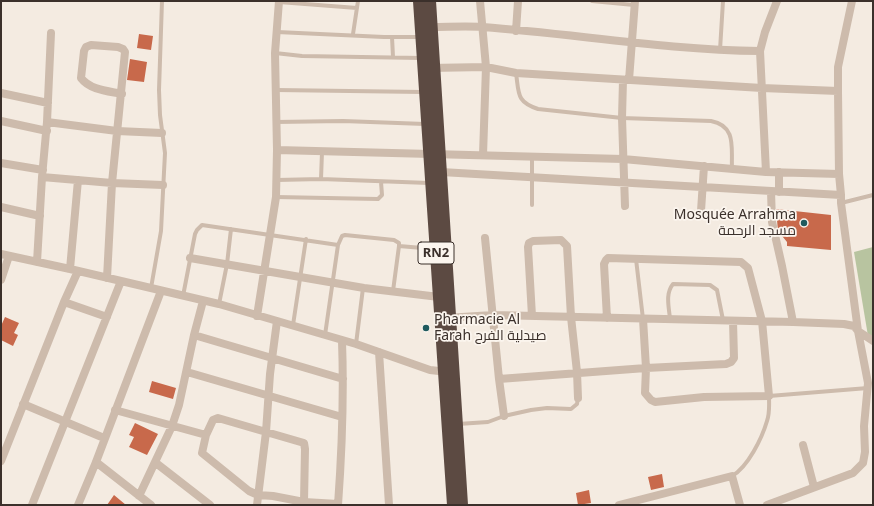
<!DOCTYPE html>
<meta charset="utf-8">
<style>
body{margin:0}
#map{position:relative;width:874px;height:506px;overflow:hidden;background:#f4ebe1;font-family:"Noto Sans",sans-serif}
canvas{display:block}
.frame{position:absolute;inset:0;border:2px solid #3b302b;pointer-events:none}
</style>
<div id="map">
<canvas width="874" height="506"></canvas>
<div class="frame"></div>
</div>
<script>
const ctx = document.querySelector('canvas').getContext('2d');
ctx.lineJoin = 'round';
function fillPath(path, color) { ctx.fillStyle = color; ctx.fill(path, 'evenodd'); }
function trace(path, color, width, dash) { ctx.strokeStyle = color; ctx.lineWidth = width; ctx.lineCap = dash ? 'butt' : 'round'; ctx.setLineDash(dash || []); ctx.stroke(path); }
function label(font, color, halo, rows, align = 'center') {
  ctx.font = font + ' "Noto Sans",Cairo,sans-serif'; ctx.lineWidth = 3.5; ctx.setLineDash([]); ctx.textBaseline = 'middle'; ctx.strokeStyle = halo; ctx.fillStyle = color; for (const [text, x, y, turn = 0] of rows) {
    ctx.save(); ctx.translate(x, y); ctx.rotate((+turn || 0) * Math.PI / 180); ctx.textAlign = isNaN(turn) ? turn : align; if (halo) ctx.strokeText(text, 0, 0); ctx.fillText(text, 0, 0); ctx.restore();
  }
}
const green = new Path2D(`
 M873 247V336H868L854 252Z`);
const building = new Path2D(`
 M139 34 153 36 151 50 137 48Z
 M130 59 147 62 144 82 127 80Z
 M776 209 831 215V250L787 246V242L778 231Z
 M5 317 19 323 14 333 18 335 13 346 1 340V326Z
 M152 381 176 388 173 399 149 392Z
 M135 423 158 434 147 455 129 447 134 437 129 435Z
 M662 474 664 487 651 490 648 477Z
 M589 490 591 503 578 505 576 493Z
 M114 495 126 505H107Z`);
const lane = new Path2D(`
 M592 1 634 5
 M279 2 357 8
 M277 32 384 37H420
 M353 34 358 1
 M392 37 393 57
 M720 50 723 1
 M275 53 302 56 421 58
 M516 73C519 93 516 102 538 109L622 118 711 121C737 126 731 148 732 169
 M276 90 423 92
 M276 122 343 121 425 124
 M532 157V205
 M321 179 322 152
 M277 180 321 179 429 183
 M276 197 378 199 382 195 381 182
 M841 203 873 195
 M399 246 434 249
 M636 259 643 319
 M151 288 161 231 164 172 165 153 160 115 159 90 162 1
 M183 296 195 234 197 230 202 225 338 245
 M219 304 227 264 231 229
 M670 319C669 307 665 294 673 284L710 285 717 290 723 320
 M293 325 306 239
 M325 335 338 245 342 236 345 235 394 240 399 243V246L393 291
 M356 344 363 288
 M458 424 488 422 504 416 531 410 547 408 571 409 577 404 578 398
 M732 476C748 467 762 438 767 421 770 413 769 404 769 396L868 388`);
const street = new Path2D(`
 M480 1 486 67 483 155
 M431 27C448 27 466 26 483 27 576 34 667 50 760 51
 M516 31 518 1
 M51 33 47 122 117 131 162 133
 M429 68 486 67 516 73 762 88 838 91
 M623 80 622 118 625 206
 M629 80 635 1
 M1 93 48 103
 M1 121 47 131
 M277 150 623 159 766 172 839 174 838 91V67L852 1
 M1 163 43 170
 M441 172 841 195
 M766 172 760 51 765 32 777 1
 M779 172V192
 M42 177 47 122
 M1 207 40 216
 M701 211 704 166
 M485 238 499 379 504 416
 M1 254 70 269 219 304 356 344 430 370 448 372
 M190 258 364 288 439 297
 M37 262 42 177 112 183 163 185
 M70 269 78 180
 M107 278 112 183 125 52 123 49 118 47 91 45 86 47 84 51 81 78C90 90 108 91 122 94
 M1 280 9 256
 M64 302 107 317
 M257 316 276 197 277 150 275 53 279 1
 M532 316 528 247 529 243 533 241 561 240 567 246 571 317 577 372 578 398
 M446 318 493 315 793 322 782 266 772 222 771 191
 M607 318 604 264 606 260 608 258 741 262 748 268 762 321 769 396 704 397 655 402 651 400 645 393 646 368 643 319
 M793 322 844 324 854 326 858 331 873 341
 M194 335 343 379
 M379 352 389 505
 M187 372 342 417
 M499 379 646 368 726 364 731 362 734 358 733 321
 M23 404 104 438
 M115 410 206 435
 M803 445 814 487
 M1 461 64 302 78 271
 M96 462 151 505
 M156 463 210 505
 M139 496 172 426 179 405 194 335 203 301
 M32 505 121 281
 M78 505 96 462 161 291
 M257 505 266 432 270 374 277 321
 M303 505 304 502 305 449 304 443 218 418 213 420 206 435 202 453 249 491 258 495 273 496 304 502 338 504
 M338 505C342 450 344 395 342 341
 M619 505 732 476 740 505
 M767 505 853 473 863 463 865 452 864 426 868 383 858 331 841 203V195L839 174`);
const highway = new Path2D(`
 M419 1 453 505
 M430 1 462 505`);
const markers = [
 [804,223,4,"#1f5a5e"],
 [426,328,4,"#1f5a5e"]
];
const shields = [
 [436,253,36]
];
const shieldNames = [
 ["RN2",436,253]
];
const poiNames = [
 ["Mosquée Arrahma",796,215],
 ["مسجد الرحمة",796,231],
 ["Pharmacie Al",434,320,"left"],
 ["Farah صيدلية الفرح",434,336,"left"]
];
fillPath(green, '#b8c4a0');
fillPath(building, '#c8694b');
trace(lane, '#cdbbac', 4);
trace(street, '#cdbbac', 8);
trace(highway, '#5c4a42', 12);
for (const [x, y, r, color] of markers) { const dot = new Path2D(); dot.arc(x, y, r, 0, 2 * Math.PI); ctx.fillStyle = color; ctx.fill(dot); trace(dot, '#fbf5ee', 1.5); }
for (const [x, y, w] of shields) { const box = new Path2D(); box.roundRect(x - w / 2, y - 11, w, 22, 3); ctx.fillStyle = '#fbf5ee'; ctx.fill(box); trace(box, '#3b302b', 1); }
label('bold 13px', '#3b302b', null, shieldNames);
label('14px', '#3b302b', '#fbf5ee', poiNames, 'right');
</script>
